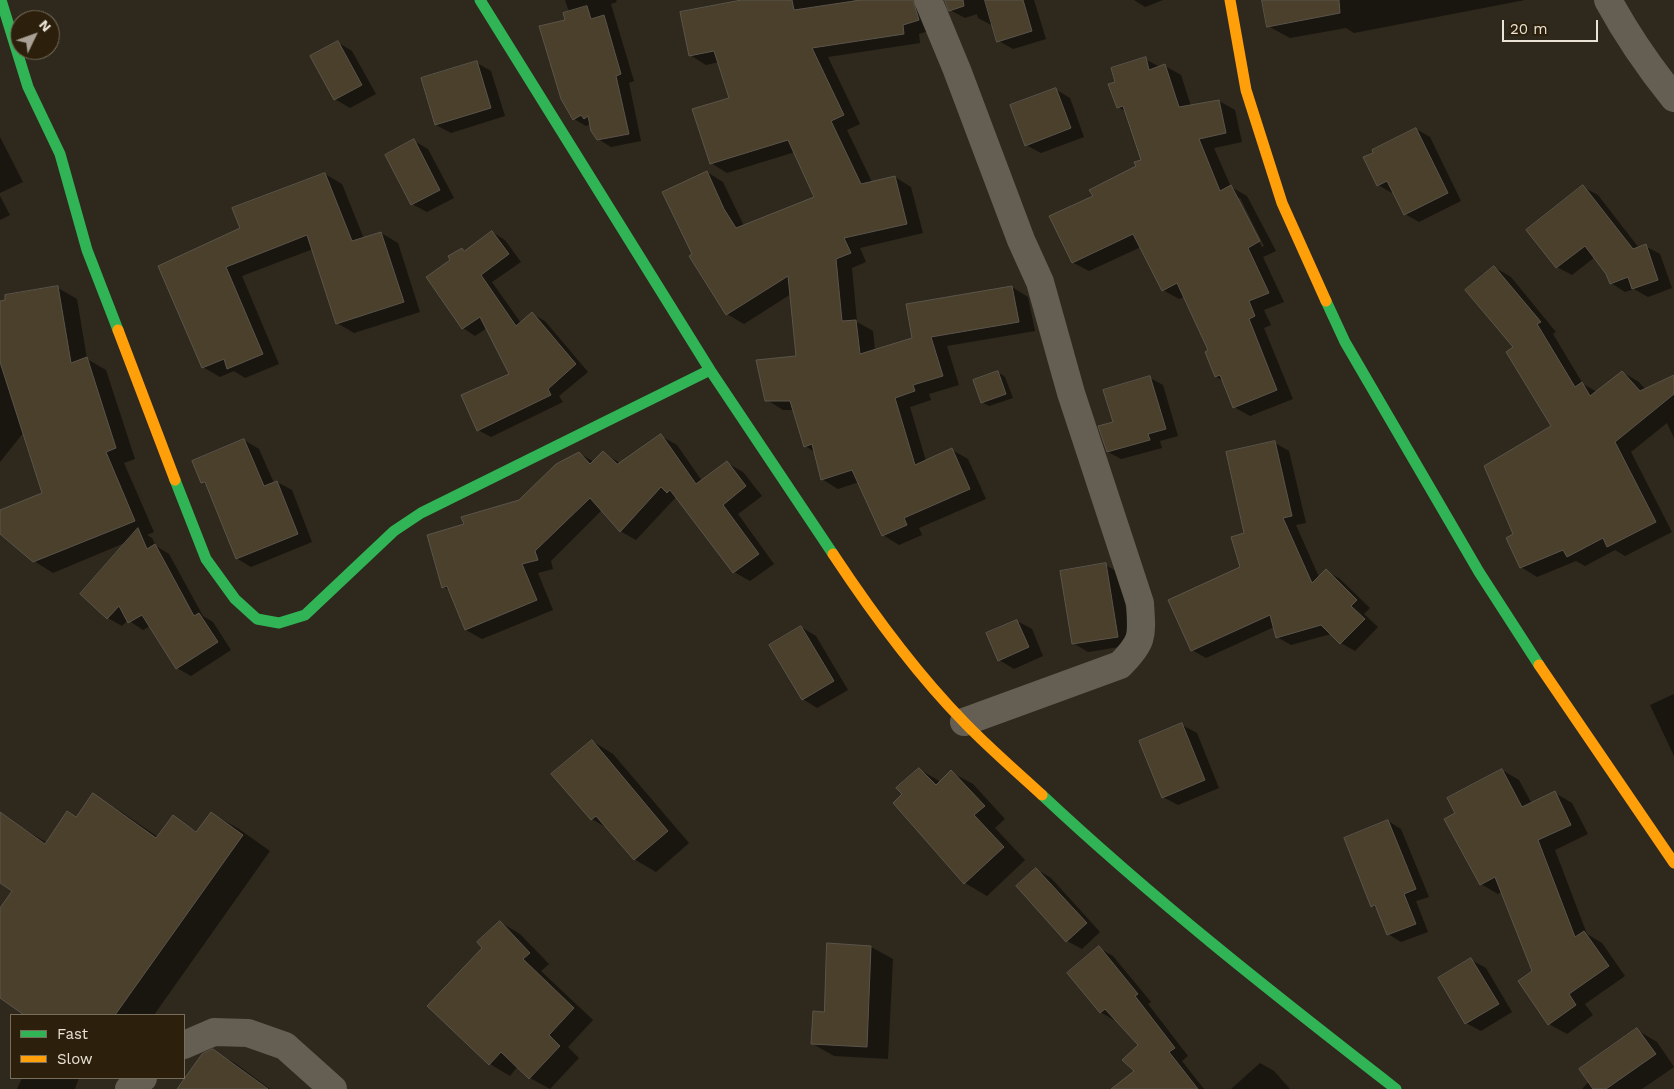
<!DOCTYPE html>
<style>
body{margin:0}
#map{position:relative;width:1674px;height:1089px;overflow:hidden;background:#2f281d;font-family:"Work Sans",sans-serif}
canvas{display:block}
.legend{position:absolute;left:10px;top:1014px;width:175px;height:65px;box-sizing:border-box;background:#2c200c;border:1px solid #786e5c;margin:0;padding:6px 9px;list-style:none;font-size:15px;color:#eae2d5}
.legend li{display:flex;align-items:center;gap:10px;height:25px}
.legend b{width:25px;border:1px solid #786e5c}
.north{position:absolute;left:10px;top:10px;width:50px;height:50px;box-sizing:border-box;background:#2c200c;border:1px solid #786e5c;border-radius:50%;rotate:48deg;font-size:14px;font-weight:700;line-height:20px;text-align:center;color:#eae2d5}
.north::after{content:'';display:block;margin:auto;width:18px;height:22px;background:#a9a195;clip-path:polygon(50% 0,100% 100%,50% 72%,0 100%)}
.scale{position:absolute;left:1502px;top:20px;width:96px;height:22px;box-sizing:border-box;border:2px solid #eae2d5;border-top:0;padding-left:6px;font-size:15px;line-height:18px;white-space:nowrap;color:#eae2d5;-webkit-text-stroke:4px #2c200c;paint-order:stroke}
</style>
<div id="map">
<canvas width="1674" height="1089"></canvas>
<ul class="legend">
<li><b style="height:6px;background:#30b455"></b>Fast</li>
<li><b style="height:6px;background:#ff9f0a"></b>Slow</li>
</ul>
<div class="north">N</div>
<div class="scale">20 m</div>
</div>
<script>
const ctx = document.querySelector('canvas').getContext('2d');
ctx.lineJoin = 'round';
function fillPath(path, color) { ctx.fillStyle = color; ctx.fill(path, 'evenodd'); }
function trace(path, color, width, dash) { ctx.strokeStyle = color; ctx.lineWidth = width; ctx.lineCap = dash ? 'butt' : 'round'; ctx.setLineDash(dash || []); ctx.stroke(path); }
const shadow = new Path2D(`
 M565 0H616L617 2 611 4 634 81 629 83 641 141 611 147 598 139 591 124 586 126 574 119 566 21 569 12Z
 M748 0H853V2L869 0H926L935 29 919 34 920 43 828 57 860 124 847 130 872 182 895 177 911 187 923 233 860 248 866 262 852 268 857 322 873 331 875 351 914 339 1012 287 1028 297 1035 331 947 346 959 385 929 394 931 400 910 407 926 461 952 450 968 459 986 499 919 528 922 535 899 545 883 535 859 482 838 489 822 479 815 452 805 446 794 410H783L767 400 798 357 791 294 744 324 727 314 690 257 693 255 707 172 723 182 744 226 816 198 795 152 727 173 711 163 731 99 719 62 706 65 690 55Z
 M946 0H1034L1046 39 1013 49 999 41 993 26 978 18 977 14 965 18 950 10Z
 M1134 0H1163L1145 7Z
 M1263 0H1525L1354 33 1346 28 1290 38 1268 26Z
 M337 42 352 51 376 94 350 108 335 99Z
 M1145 59 1160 67 1165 66 1181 75 1191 106 1219 101 1235 110 1242 142 1214 148 1231 187 1247 196 1276 251 1263 257 1284 302 1264 310 1271 325 1264 328 1293 399 1250 416 1234 407 1224 381 1216 377 1207 352 1209 351 1185 297 1179 299 1163 290 1141 247 1089 271 1072 262 1094 197 1137 166 1142 161 1127 112 1118 107 1117 83ZM1237 198H1240L1264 246 1262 247Z
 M477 63 491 71 505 116 451 133 436 125Z
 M1055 89 1070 98 1084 137 1041 153 1026 145Z
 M1416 129 1430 137 1461 201 1419 222 1405 214 1394 192 1392 193 1378 185Z
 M0 137 23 182 0 193Z
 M414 141 428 149 454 198 427 212 412 204Z
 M325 174 342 184 364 239 381 233 398 243 420 312 354 333 337 323 313 249 242 276 279 364 245 378 234 371 220 377 203 367 159 267 242 229Z
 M1583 187 1598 195 1639 248 1645 246 1660 254 1672 288 1648 297 1634 289 1625 292 1611 283 1607 273 1595 257 1572 275 1557 267Z
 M0 196 10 215 0 220Z
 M492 232 505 240 521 262 492 282 521 323 532 314 545 321 588 372 559 396 563 402 491 437 478 430 511 375 487 328 475 336 463 328 452 261 462 249 465 251Z
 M1494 267 1511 277 1556 332 1553 334 1583 384 1597 392 1622 372 1639 382 1646 390 1674 376V438L1667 423 1631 452 1672 532 1625 556 1615 550 1585 566 1576 561 1537 577 1521 567 1515 535 1552 427 1515 348Z
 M58 288 77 299 87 359 106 370 135 459 124 463 154 532 147 535 152 538 156 546 169 554 203 616 213 622 231 650 191 676 177 668 150 626 143 630 128 620 122 626 108 618 81 594 127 542 53 573 34 561 0 533V512L58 537 24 432 0 462V303Z
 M998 372 1005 377 1013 398 989 406 982 402Z
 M1150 378 1163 385 1178 436 1160 441 1162 448 1121 459 1108 452 1114 423Z
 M661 436 677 445 702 481 727 463 743 472 762 496 738 514 774 564 750 581 734 572 677 496 636 540 620 531 602 510 551 561 553 569 538 573 553 610 482 639 466 630 450 590 443 587 465 525 520 501 579 453 594 462 603 453 620 463Z
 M244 440 259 449 274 483 277 482 292 490 312 542 251 567 236 558 207 485 202 482Z
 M1275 443 1289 451 1306 523 1296 525 1319 577 1326 571 1340 579 1370 608 1364 614 1378 627 1355 651 1341 643 1331 634 1291 645 1277 637 1274 627 1206 658 1192 650 1242 568 1245 534Z
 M1105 565 1120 573 1132 645 1088 652 1073 643Z
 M1017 621 1032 629 1043 656 1014 669 999 660Z
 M801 627 816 636 848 690 817 708 803 699Z
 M1674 694V756L1650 705Z
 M1182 725 1197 733 1219 788 1178 805 1163 797Z
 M592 741 613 754 689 843 656 872 634 859 609 829 592 819Z
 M919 769 941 782 951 772 973 784 1005 819 995 828 1025 860 987 896 965 883 895 803 904 794Z
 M1502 770 1519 780 1532 804 1555 793 1572 803 1588 834 1555 850 1587 934 1602 943 1625 976 1585 1004 1593 1015 1567 1034 1549 1024 1519 981 1533 972 1502 892 1498 894 1481 884 1457 814Z
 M93 795 120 811 158 837 173 817 198 832 211 813 239 829 270 851 154 1015H26L0 997V910L14 891 0 881V818L2 815 47 843 77 818Z
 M1388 821 1401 829 1429 897 1416 901 1428 932 1401 942 1388 934 1378 909 1372 906Z
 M1036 869 1051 878 1100 932 1082 949 1067 941Z
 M500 922 520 934 549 964 541 971 593 1020 568 1047 579 1058 550 1089 530 1078 518 1066 510 1076 490 1064 429 1006 484 948Z
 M828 945 871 947 893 959 888 1059 834 1056 813 1044 825 1013Z
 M1099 948 1113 956 1151 1002 1148 1004 1188 1056 1182 1061 1204 1089H1134L1140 1045 1116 1019 1114 1020 1100 1012Z
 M1471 960 1486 968 1512 1012 1481 1031 1466 1023Z
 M1637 1030 1657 1042 1674 1067 1642 1089H1582Z
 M213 1051 235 1063 270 1089H179Z
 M1260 1063 1274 1071 1290 1089H1231Z
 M22 1078H79L75 1089H17Z`);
const building = new Path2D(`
 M742 0H792L794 10 861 0H913L919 20 903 25 904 34 812 48 844 115 831 121 861 184 895 176 907 224 844 238 851 253 836 259 842 321 856 320 860 354 912 338 906 304 1012 286 1019 322 931 337 943 376 913 385 915 391 895 398 915 465 952 448 970 489 904 518 907 525 882 536 852 470 821 480 812 444 804 447 790 401H765L756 360 796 356 788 276 726 315 689 256 692 254 662 192 707 171 724 209 736 228 814 197 788 140 710 164 692 109 729 98 714 51 689 56 680 12Z
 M945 0H963L964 6 949 11Z
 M985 0H1023L1032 31 997 42Z
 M1262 0H1339L1340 13 1267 27Z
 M587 6 591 19 604 15 621 74 616 76 629 134 597 140 591 131 588 116 584 119 581 115 573 120 561 99 539 26 565 20 563 13Z
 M338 41 362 85 334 100 310 56Z
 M1146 57 1149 70 1165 64 1179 107 1219 100 1226 133 1199 139 1220 191 1231 185 1260 241 1248 248 1269 293 1249 301 1255 316 1249 319 1277 390 1233 408 1220 375 1215 377 1205 352 1208 350 1177 283 1162 291 1133 234 1072 263 1049 216 1093 196 1089 190 1136 166 1134 162 1141 160 1123 106 1117 108 1108 84 1115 82 1111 68Z
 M477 61 491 108 435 125 421 78Z
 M1056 88 1071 128 1025 146 1010 105Z
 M1416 128 1448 193 1404 215 1387 181 1377 186 1363 157 1373 153 1372 150Z
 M414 139 440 190 411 205 385 155Z
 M325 173 352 241 381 232 404 302 336 324 307 235 226 267 263 354 227 369 224 359 202 368 158 266 240 228 232 208Z
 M1583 185 1633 249 1646 244 1658 280 1632 289 1628 277 1610 284 1606 274 1585 246 1556 268 1526 230Z
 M492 231 509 254 481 275 516 326 532 312 576 364 548 389 551 395 477 431 461 395 509 374 480 317 462 329 426 277 450 260 448 256 462 248 464 251Z
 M1494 266 1541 322 1537 324 1575 387 1582 382 1590 396 1622 371 1640 391 1674 375V394L1615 442 1656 522 1607 547 1603 538 1567 557 1563 550 1520 568 1506 538 1513 534 1484 466 1551 426 1506 352 1513 347 1465 290Z
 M58 286 71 363 87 357 116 448 106 452 135 521 33 562 0 534V510L42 493 0 362V301L5 300V295Z
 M998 371 1006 394 981 403 973 380Z
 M1150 376 1166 429 1148 434 1150 440 1107 452 1098 426 1113 422 1103 390Z
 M661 434 696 484 727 461 746 486 723 505 759 554 733 573 670 490 667 493 661 487 620 532 590 498 535 551 538 560 522 564 537 600 465 630 447 586 442 588 427 535 464 524 461 517 519 500 556 464 579 452 590 464 603 451 617 464Z
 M244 439 264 486 277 481 298 534 236 559 205 482 201 483 192 461Z
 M1275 441 1292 516 1283 518 1312 583 1326 569 1357 600 1351 606 1365 619 1340 644 1321 625 1276 638 1270 615 1191 651 1168 600 1240 567 1231 537 1244 533 1226 452Z
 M138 528 147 549 155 544 194 616 199 613 218 642 176 669 142 615 128 623 119 606 107 619 80 594Z
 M1106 563 1118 637 1072 644 1060 571Z
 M1017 620 1029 647 998 661 986 633Z
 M801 626 834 681 802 700 769 645Z
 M1182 723 1205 780 1162 798 1139 741Z
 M592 740 668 831 634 860 596 816 591 820 551 774Z
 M919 768 936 785 951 770 985 806 974 815 1004 847 964 884 893 803 902 794 896 788Z
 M1502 769 1522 807 1555 791 1571 825 1538 840 1575 937 1584 931 1609 966 1569 994 1576 1005 1548 1025 1518 981 1532 971 1495 877 1480 885 1444 819 1455 813 1447 798Z
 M93 793 156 838 173 815 196 832 211 812 243 835 115 1015H24L0 998V908L12 891 0 883V812L45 844 67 811 76 817Z
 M1388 820 1416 889 1404 894 1416 924 1387 935 1375 905 1371 907 1344 838Z
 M1036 868 1087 923 1066 942 1016 886Z
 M500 921 530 953 523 959 574 1008 549 1035 560 1046 529 1079 501 1052 489 1065 427 1006 482 948 477 942Z
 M827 943 871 946 867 1047 811 1044 813 1011 824 1012Z
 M1099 946 1138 994 1135 996 1175 1048 1169 1052 1198 1089H1111L1134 1071 1122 1060 1138 1045 1105 1009 1100 1013 1067 973Z
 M1471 958 1499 1004 1465 1024 1438 978Z
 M1637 1028 1656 1054 1606 1089H1593L1579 1069Z
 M213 1049 268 1089H177L202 1054Z`);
const street = new Path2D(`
 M928 0 957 70 1021 240 1040 282 1071 393 1140 603C1142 636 1144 641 1120 665L964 722
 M1608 0C1627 35 1649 67 1674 98
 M184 1045 214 1032 248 1033 285 1046 333 1089
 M129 1089 143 1078`);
const fast = new Path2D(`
 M1 0 28 87 60 154 87 250 118 330
 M480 0 710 370 833 554
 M1326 301 1345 342 1479 572 1539 665
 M175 480 206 559 235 599 257 619 279 623 305 615 394 531 421 513 710 370
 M1042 795C1154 900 1275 995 1396 1089`);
const slow = new Path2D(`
 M1230 0 1246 90 1282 203 1326 301
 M118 330 175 480
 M833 554C872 613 915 672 964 722 989 748 1016 771 1042 795
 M1539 665 1674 863`);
fillPath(shadow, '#0007');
fillPath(building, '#4b402c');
trace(building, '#5a544b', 1);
trace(street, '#655e52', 28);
trace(fast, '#30b455', 11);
trace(slow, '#ff9f0a', 11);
</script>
